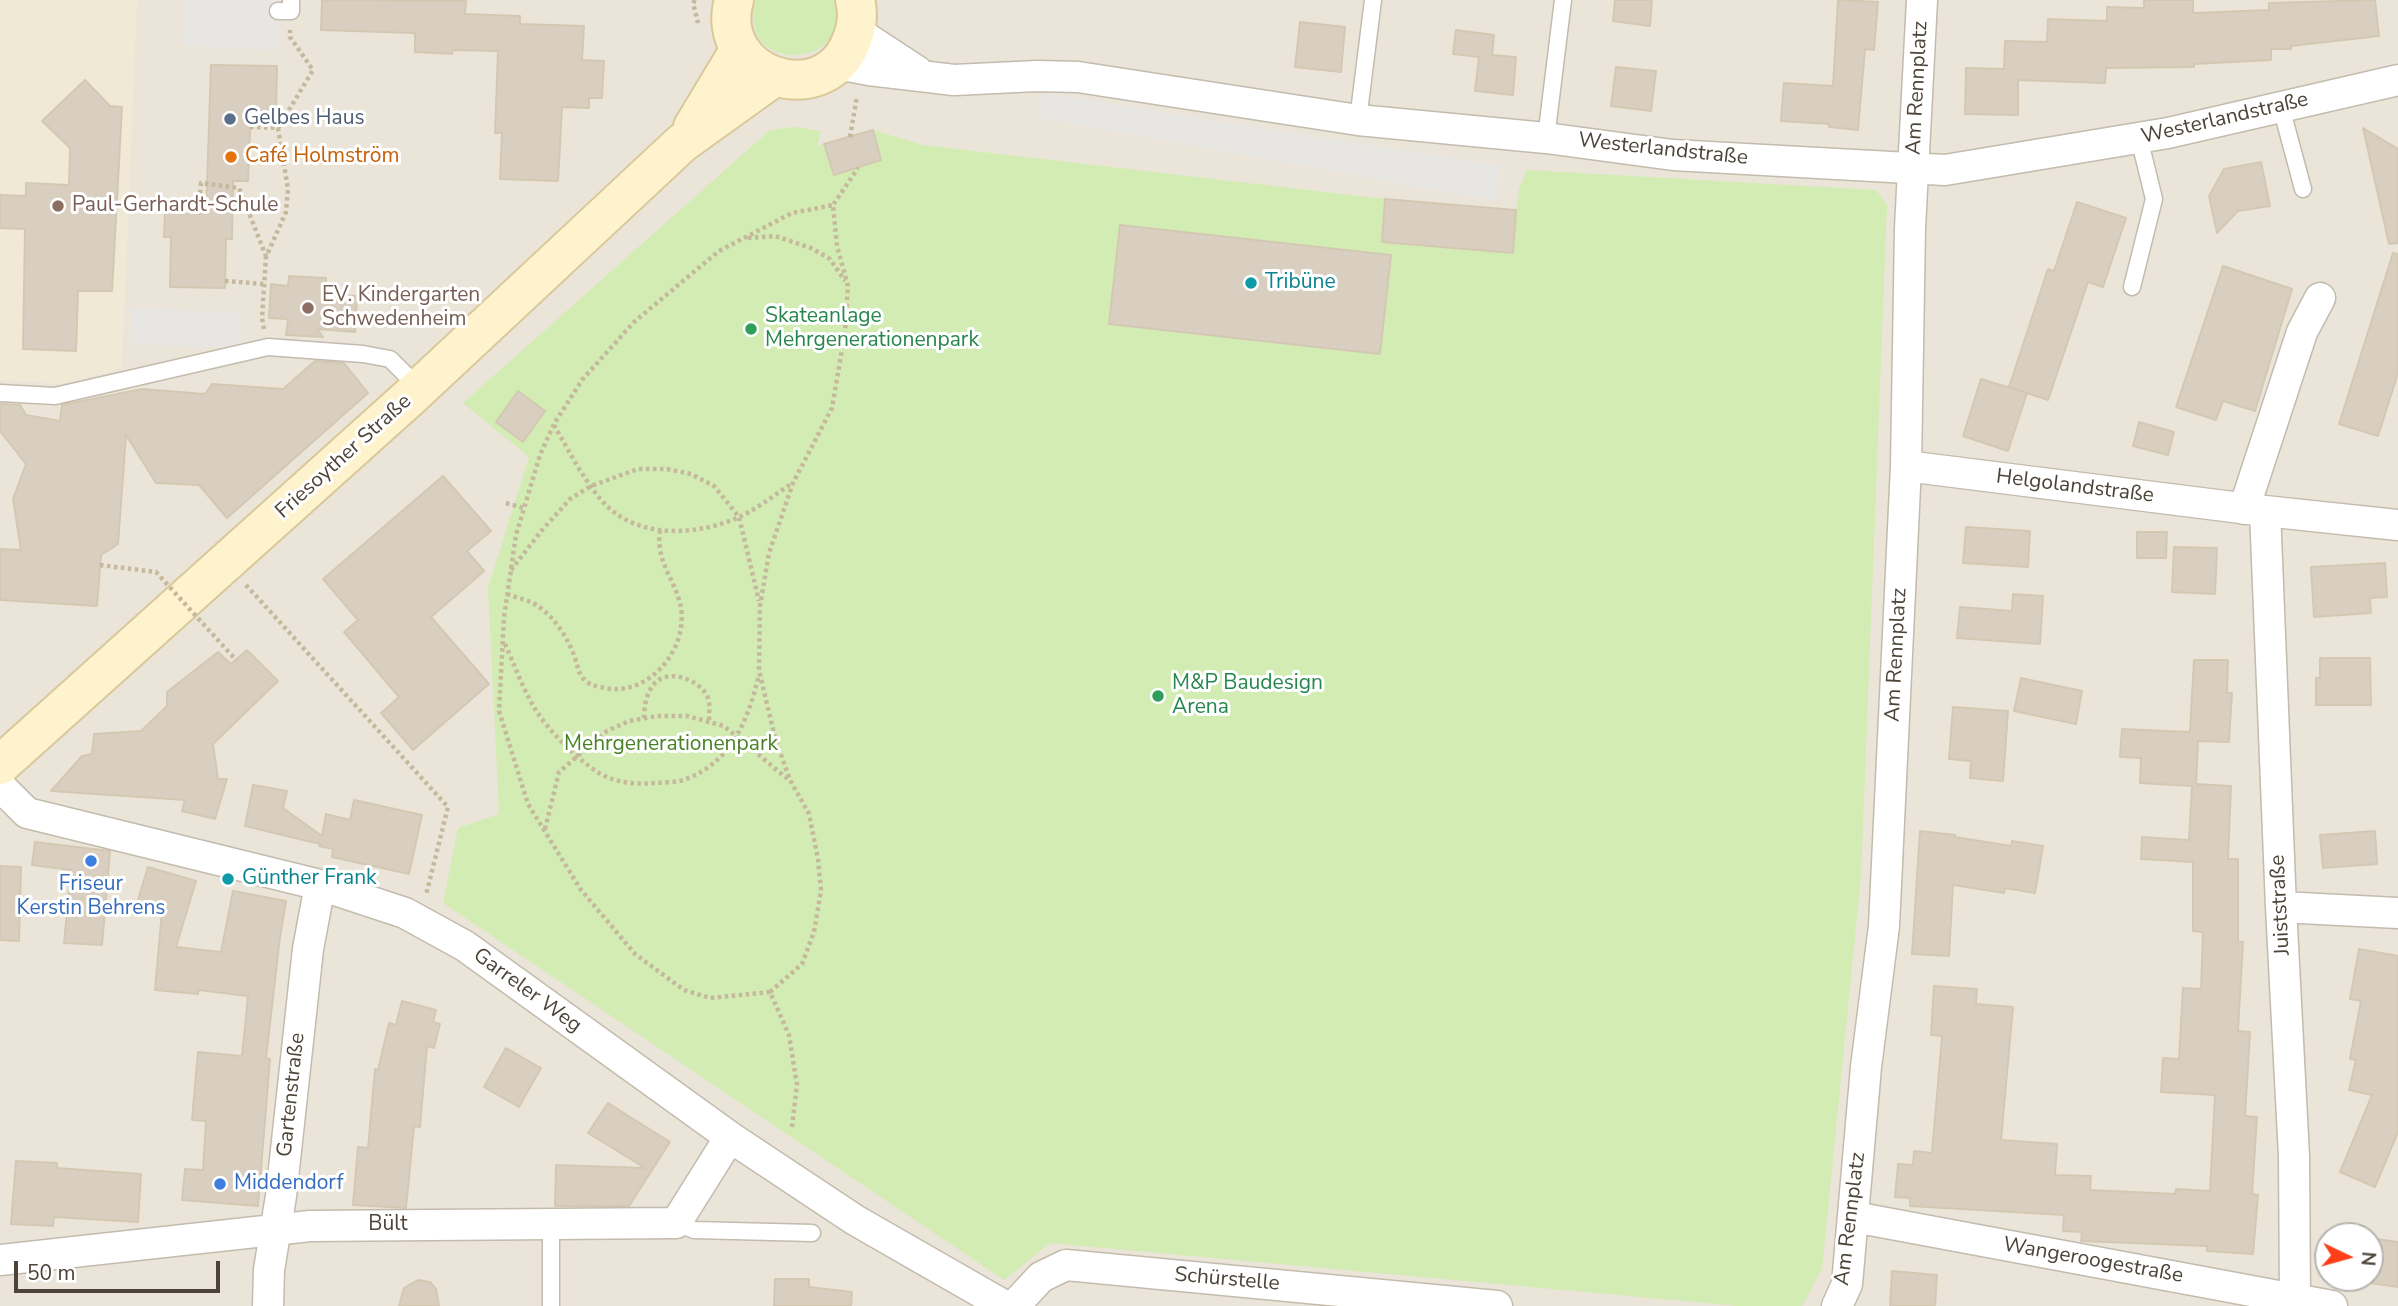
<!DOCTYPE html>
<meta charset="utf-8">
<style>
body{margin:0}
#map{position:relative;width:2398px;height:1306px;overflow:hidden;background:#f6f3eb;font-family:"Nunito Sans",sans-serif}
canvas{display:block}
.north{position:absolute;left:2314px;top:1222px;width:70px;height:70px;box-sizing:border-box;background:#fff;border:2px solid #b7b4af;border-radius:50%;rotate:95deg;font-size:19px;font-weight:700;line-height:28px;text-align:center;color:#4c4438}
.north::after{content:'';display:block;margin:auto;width:24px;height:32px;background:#ff3f1a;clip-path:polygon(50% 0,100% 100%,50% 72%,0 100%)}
.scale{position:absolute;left:14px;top:1261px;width:206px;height:32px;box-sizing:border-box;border:4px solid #4c4438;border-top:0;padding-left:9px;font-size:21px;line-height:24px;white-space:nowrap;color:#4c4438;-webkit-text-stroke:5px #fff;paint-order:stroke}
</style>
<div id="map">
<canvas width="2398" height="1306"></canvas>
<div class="north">N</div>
<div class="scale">50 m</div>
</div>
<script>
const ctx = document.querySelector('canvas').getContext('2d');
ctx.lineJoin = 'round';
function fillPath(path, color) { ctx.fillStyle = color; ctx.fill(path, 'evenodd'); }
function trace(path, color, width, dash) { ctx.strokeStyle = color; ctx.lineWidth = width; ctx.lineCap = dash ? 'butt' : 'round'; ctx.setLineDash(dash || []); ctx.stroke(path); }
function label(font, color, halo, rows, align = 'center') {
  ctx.font = font + ' "Nunito Sans",sans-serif'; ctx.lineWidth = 6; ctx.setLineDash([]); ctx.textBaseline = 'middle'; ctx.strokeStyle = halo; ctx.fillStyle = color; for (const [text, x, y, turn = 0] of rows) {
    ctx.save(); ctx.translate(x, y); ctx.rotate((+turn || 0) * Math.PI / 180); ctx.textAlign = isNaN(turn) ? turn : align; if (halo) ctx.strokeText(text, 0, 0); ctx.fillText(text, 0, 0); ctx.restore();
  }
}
const residential = new Path2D(`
 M0 0H2398V1306H0ZM2328 1236H2370V1278H2328Z`);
const education = new Path2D(`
 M0 0H137L122 369 60 384 0 380Z`);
const green = new Path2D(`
 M756 0H833C856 72 734 75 756 0Z
 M796 127 821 131 817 146 873 130 923 145 1385 199 1516 210 1519 189 1527 170 1876 190 1887 204 1861 877 1822 1269 1802 1306H1738L1050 1243 1004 1280 443 903 458 828 499 814 488 588 529 457 463 403 770 130Z`);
const parking = new Path2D(`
 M184 0H278L277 50 182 46Z
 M1042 93 1500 166 1497 201 1036 117Z
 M132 308 241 313 240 348 130 344Z`);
const building = new Path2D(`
 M322 0 466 1 465 14 520 16V24L584 26 582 60 604 61 602 98H589V108L562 107 558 181 500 179 502 133H495L498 51 453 50 452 54 415 52V33L321 30Z
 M1615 0H1652L1650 26 1613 21Z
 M1838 0 1878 2 1874 50 1865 49 1858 130 1829 127V124L1781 121 1784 83 1833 86Z
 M2144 0H2193V13L2269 10V3L2375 0 2379 36 2291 46V49H2271V60L2194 64V67L2106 68 2105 83 2018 80V115L1965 114 1966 68 2004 69 2005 41 2047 42 2048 19 2107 21V7L2144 8Z
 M1300 22 1345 27 1341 72 1295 67Z
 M1456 30 1494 35 1492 55 1516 57 1513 95 1475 91 1479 57 1453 54Z
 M211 65 277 66 276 111 251 110 248 181H233L232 239H226L225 288 170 287 171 237H164L165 213 206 214Z
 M1616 67 1656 71 1651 111 1611 106Z
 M85 80 110 106 122 107 112 291H78L76 351 23 349 25 229 0 228V195L26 196V183L69 185 70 148 42 121Z
 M2363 128 2398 149V243L2389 244Z
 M873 130 881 160 834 175 824 144Z
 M2261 162 2270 206 2238 211 2217 233 2209 196 2224 169Z
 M1385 199 1516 210 1513 253 1382 242Z
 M2077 202 2126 218 2103 287 2088 282 2048 400 2009 387 2048 269 2054 271Z
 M1120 225 1391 255 1380 354 1109 324Z
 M2393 253 2398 254V373L2378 436 2339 424Z
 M2223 266 2292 289 2255 411 2223 401 2216 420 2176 407Z
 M289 276 326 278 325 294 357 296 355 332 317 329 323 337 286 335 288 319 269 318 271 284 288 286Z
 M315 361 344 363 368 393 227 518 199 485 156 483 126 435 118 544 101 555 97 606 0 600V549L21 550 13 499 26 464 0 431V404L20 405 26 415 60 421 62 405 142 389 205 394 212 384 283 389Z
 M1981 379 2027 393 2008 451 1963 436Z
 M518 391 545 411 523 442 496 422Z
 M2139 422 2174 432 2168 455 2133 446Z
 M443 476 491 531 467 551 484 571 431 617 489 684 413 750 381 713 399 697 344 632 358 620 323 579Z
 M1966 527 2030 531 2028 567 1963 563Z
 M2137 532H2167L2166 558H2137Z
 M2174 547 2217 548 2215 594 2172 592Z
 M2385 563 2387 597 2370 598 2371 613 2314 617 2311 567Z
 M2013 594 2043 596 2040 644 1957 638 1960 607 2012 611Z
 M247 650 278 681 213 744 218 779H227L215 819 182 811 185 800 51 791 82 756 92 754 94 734 141 731 167 706V692L218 652 231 664Z
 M2320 658H2370L2371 705H2316V678H2320Z
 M2194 660H2228L2227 693H2232L2229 742 2198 741 2196 784 2231 786 2228 859H2238V942H2243L2238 1031 2250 1032 2245 1116 2257 1117 2252 1194 2258 1195 2253 1254 2207 1251V1246L2081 1241 2082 1232 2063 1231 2064 1215 1910 1206V1198L1895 1197 1898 1164 1913 1165 1914 1151 1932 1153 1942 1036 1931 1035 1934 986 1977 989 1976 1004 2013 1007 2001 1140 2057 1144 2055 1175 2091 1176 2090 1190 2175 1194 2176 1189 2210 1191 2215 1095 2161 1092 2163 1058 2179 1059 2183 988 2201 989 2203 932 2193 931V862L2141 859 2142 837 2189 840 2192 786 2140 783 2141 758 2120 757 2122 729 2190 732Z
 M2021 678 2082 691 2076 724 2014 711Z
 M1953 707 2008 711 2003 781 1970 778 1971 761 1949 759Z
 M253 785 287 791 283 808 322 836 326 814 350 820 354 800 422 815 409 874 332 857 333 849 319 846 320 844 245 826Z
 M1920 831 1955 835V837L2011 846 2012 841 2043 846 2035 893 2005 888 2004 893 1953 885 1949 956 1912 954Z
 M2375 831 2377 864 2323 868 2320 835Z
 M35 842 110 851 102 945 64 943 71 870 32 865Z
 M0 866 21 867 19 941 0 940Z
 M148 867 196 881 176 947 221 952 233 891 286 901 280 937 266 1058 270 1059 258 1206 182 1200 185 1169 203 1170 206 1121 192 1120 198 1052 242 1056 248 996 198 990V994L155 990 162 911 137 903Z
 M2359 949 2398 956V1132L2375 1187 2340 1172 2372 1095 2349 1090 2356 1060 2350 1059 2361 1001 2350 999Z
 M402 1001 436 1010 433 1022 440 1024 434 1048 427 1046 420 1127 414 1126 406 1208 353 1205 358 1147 368 1148 375 1069 378 1070 389 1023 396 1025Z
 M506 1048 541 1068 519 1107 484 1087Z
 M608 1103 670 1142 629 1206H555L556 1165 645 1168 588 1133Z
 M16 1161 57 1163V1168L141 1174 138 1222 54 1217 53 1226 11 1224Z
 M2370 1238 2398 1242V1287L2370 1283Z
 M1892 1271 1937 1275 1935 1306H1890Z
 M775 1279H809V1287L852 1292 851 1306H774Z
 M418 1280 430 1282 436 1289 439 1306H399L404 1288Z`);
const path = new Path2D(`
 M695 0 693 3 698 23
 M250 127 278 128 313 70 290 37V30
 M850 137 857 96
 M198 214 201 183 239 188 266 256
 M748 238 775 236 811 248 830 259 845 281
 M225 281 264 284
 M264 329 262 318 266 257 286 212 288 189 278 128
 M554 425C569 451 583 479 603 502 636 539 695 536 737 518 756 510 774 495 791 484
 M506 503 523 508
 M511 570 543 529 570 499 591 486 638 469H667L691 474 714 486 739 517 759 601
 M246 585 448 807 426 895
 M507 594C517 598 529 600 538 606 555 618 568 638 575 658 578 667 578 674 586 681 590 685 595 686 601 687 639 698 676 664 681 627 687 588 654 570 660 530
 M505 644C515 666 524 692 537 712 550 731 570 752 589 766 609 782 630 785 654 783 664 782 677 783 686 779 732 762 749 718 759 674
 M644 718C644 706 647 690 656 682 670 669 698 680 706 694 711 702 709 713 709 722
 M545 829 559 772 607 731 629 721 657 716H687L724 726 789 780
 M770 992 710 998 684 990 635 954 581 890 528 804 499 711 504 617 516 535 540 455 554 424 582 380 634 322 719 251 792 213 833 205
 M792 1127 797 1085 789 1035 770 992 802 964 814 932 821 890 818 859 809 814 790 780 775 738 759 670 760 606 769 553 793 483 832 408 845 332 848 286 837 246 833 205 858 168`);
const lane = new Path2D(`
 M278 11H291V0
 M2281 107 2303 189
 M1358 120 1373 0
 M1546 138 1563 0
 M2132 287 2154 199 2139 138
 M0 393 55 396 268 347 363 354 390 359 419 388
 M676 1223 694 1230 812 1233
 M551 1306V1224`);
const street = new Path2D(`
 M856 31 917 71
 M837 64 869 70 954 80 1037 76 1078 77 1358 120 1546 138 1673 155 1945 170 2168 133 2398 80
 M1906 466 2265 511 2398 525
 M2244 509 2302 332 2320 298
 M2265 511 2281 907 2294 1156 2295 1299
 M0 786 27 813 320 885 405 913 465 946 730 1137 855 1220 1005 1306
 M2281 907 2398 913
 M1854 1217 2332 1306
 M0 1260 310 1226 676 1223 730 1137
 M268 1306 269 1270 281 1196 308 949 320 885
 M1014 1306 1041 1277 1066 1265 1497 1306
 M1837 1306 1847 1284 1866 1067 1884 926 1906 466 1910 228 1922 0`);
const secondary = new Path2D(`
 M734 0C713 75 823 113 851 42 857 28 859 15 855 0
 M693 127 740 49
 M0 765 411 396 682 143 774 77`);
const pathBridge = new Path2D(`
 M100 565 156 572 236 660`);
const markers = [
 [230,119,7,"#5c6f8a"],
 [231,157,7,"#e8710a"],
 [58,206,7,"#8d6e63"],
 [1251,283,7,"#0f9aa8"],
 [308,308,7,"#8d6e63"],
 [751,329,7,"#2e9e5b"],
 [1158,696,7,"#2e9e5b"],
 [91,861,7,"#3f7fe0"],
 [228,879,7,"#0f9aa8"],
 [220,1184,7,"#3f7fe0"]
];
const streetNames = [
 ["Am Rennplatz",1918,88,-87],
 ["Westerlandstraße",2225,119,-13],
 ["Westerlandstraße",1663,150,6],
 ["Friesoyther Straße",344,457,-42],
 ["Helgolandstraße",2075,487,7],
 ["Am Rennplatz",1897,655,-87],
 ["Juiststraße",2281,905,-93],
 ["Garreler Weg",527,991,36],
 ["Gartenstraße",292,1095,-84],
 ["Am Rennplatz",1851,1219,-83],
 ["Bült",388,1225],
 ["Wangeroogestraße",2093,1261,10],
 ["Schürstelle",1227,1280,5]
];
const serviceNames = [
 ["Gelbes Haus",244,119]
];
const foodNames = [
 ["Café Holmström",245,157]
];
const educationNames = [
 ["Paul-Gerhardt-Schule",72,206],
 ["EV. Kindergarten",322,296],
 ["Schwedenheim",322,320]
];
const cultureNames = [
 ["Tribüne",1265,283],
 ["Günther Frank",242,879]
];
const leisureNames = [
 ["Skateanlage",765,317],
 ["Mehrgenerationenpark",765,341],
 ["M&P Baudesign",1172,684],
 ["Arena",1172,708]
];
const parkNames = [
 ["Mehrgenerationenpark",671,745]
];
const shopNames = [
 ["Friseur",91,885],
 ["Kerstin Behrens",91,909],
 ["Middendorf",234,1184,"left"]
];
fillPath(residential, '#ebe5d9');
fillPath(education, '#f0e9d5');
fillPath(green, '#d2ecb3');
fillPath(parking, '#e8e6e3');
fillPath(building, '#d9cfc0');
trace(building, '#d4c8b3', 2);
trace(lane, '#c3bbad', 19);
trace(street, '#c3bbad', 33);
trace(secondary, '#d9c899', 42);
trace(path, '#c5b89d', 4.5, [3.5, 3.5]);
trace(lane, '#fff', 16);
trace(street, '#fff', 30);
trace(secondary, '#fff3cd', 38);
trace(pathBridge, '#c5b89d', 4.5, [3.5, 3.5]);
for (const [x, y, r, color] of markers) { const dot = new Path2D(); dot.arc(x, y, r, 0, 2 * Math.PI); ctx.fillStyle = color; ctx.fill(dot); trace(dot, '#fff', 2.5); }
label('21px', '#4c4438', '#fff', streetNames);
label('21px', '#4e5e75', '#fff', serviceNames, 'left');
label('21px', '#c56008', '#fff', foodNames, 'left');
label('21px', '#785e54', '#fff', educationNames, 'left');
label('21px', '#0d838f', '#fff', cultureNames, 'left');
label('21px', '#27864d', '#fff', leisureNames, 'left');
label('21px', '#488226', '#fff', parkNames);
label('21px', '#366cbe', '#fff', shopNames);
</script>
